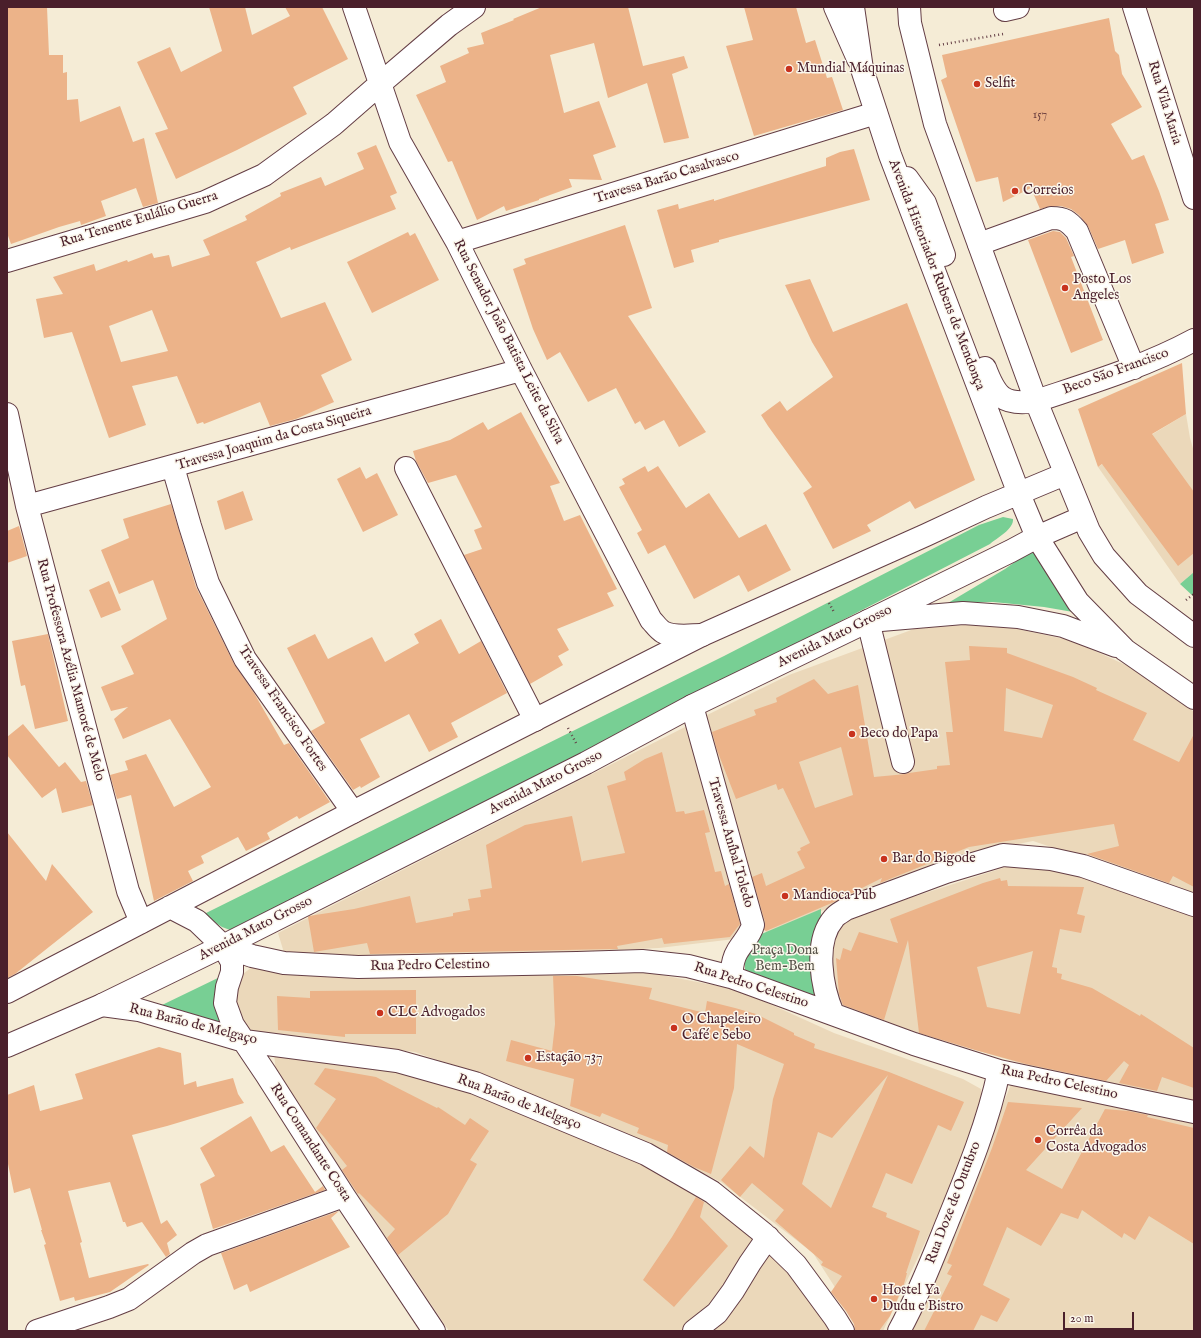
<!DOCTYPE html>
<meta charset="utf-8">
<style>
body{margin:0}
#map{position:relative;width:1201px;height:1338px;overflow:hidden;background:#f5ecd6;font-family:"IM FELL English",serif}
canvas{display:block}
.frame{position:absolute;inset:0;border:8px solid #4a1f2b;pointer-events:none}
.scale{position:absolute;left:1063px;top:1312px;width:71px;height:18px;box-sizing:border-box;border:2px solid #4a1f2b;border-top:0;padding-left:5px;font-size:12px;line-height:14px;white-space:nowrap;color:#4a1f2b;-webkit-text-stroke:3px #fbf7ec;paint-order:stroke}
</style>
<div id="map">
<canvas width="1201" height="1338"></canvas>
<div class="frame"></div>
<div class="scale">20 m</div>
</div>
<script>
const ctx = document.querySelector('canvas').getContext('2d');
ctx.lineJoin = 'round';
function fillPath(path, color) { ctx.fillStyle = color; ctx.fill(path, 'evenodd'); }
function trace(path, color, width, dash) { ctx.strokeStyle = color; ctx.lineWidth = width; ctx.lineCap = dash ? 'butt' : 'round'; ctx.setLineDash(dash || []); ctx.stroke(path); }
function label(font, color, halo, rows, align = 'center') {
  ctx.font = font + ' "IM FELL English",serif'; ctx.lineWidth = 3; ctx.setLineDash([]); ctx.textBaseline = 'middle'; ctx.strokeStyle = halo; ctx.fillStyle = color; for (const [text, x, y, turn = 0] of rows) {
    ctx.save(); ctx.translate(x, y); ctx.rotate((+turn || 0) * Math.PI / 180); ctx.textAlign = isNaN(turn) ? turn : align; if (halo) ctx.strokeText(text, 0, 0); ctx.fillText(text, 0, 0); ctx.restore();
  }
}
const built = new Path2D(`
 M1186 414 1190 438 1194 452V572L1180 584 1098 467Z
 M989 623 1073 641 1128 666 1194 712V894L1033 841 959 856 766 933 705 716 789 675 914 629Z
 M689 725 750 928 743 938 659 948 510 955 285 956 278 933Z
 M1012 865 1049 866 1194 911V1104L1036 1068 859 1015 842 1004 831 987 833 941 839 926 848 918Z
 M256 964 635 970 739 990 834 1033 963 1079 981 1089 983 1107 948 1194 883 1331H863L813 1253 721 1182 633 1139 471 1072 415 1052 255 1032 242 1025 232 992 239 977Z
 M274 1053 400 1068 467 1090 590 1140 683 1183 744 1224 796 1276 835 1331H449L276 1073Z
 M1012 1082 1194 1120V1331H911Z`);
const green = new Path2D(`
 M1003 517 1013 519C1014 529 997 538 990 544L705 691 230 930 222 927 210 919 198 917 724 656 979 525Z
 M1032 550H1033L1073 612 1044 607 993 602 948 603 1005 569Z
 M1194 572V597L1180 584Z
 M821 909V1002L745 971V960L759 935Z
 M222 976 216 1008 220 1022 162 1005Z`);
const building = new Path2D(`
 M7 7H47L49 55H63V73L67 72V100L78 99 80 122 120 106 133 142 144 138 158 203 143 207 136 188 101 201 106 216 81 225 80 221 59 227 11 244 7 233Z
 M209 7H245L252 35 290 16 285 7H322L348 59 293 87 307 114 237 150 176 179 155 133 168 129 137 62 170 47 181 72 222 51Z
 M542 7H628L643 66 684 56 688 68 672 74 689 138 664 143 647 83 608 98 594 43 550 55 564 113 599 101 616 147 593 155 602 180 569 179 572 187 539 199V200L506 211 504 206 477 220 452 161 448 162 416 95 446 82 440 66 469 53 467 48 484 44 481 33 514 20 513 19Z
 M744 7H796L806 43 815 40 827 78 832 77 843 110 754 136 726 46 753 40Z
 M1109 18 1115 51 1119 55 1122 74 1142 107 1111 124 1132 160 1144 155 1159 191 1169 220 1155 224 1164 253 1132 264 1125 240 1098 249 1088 226 1079 215 1071 209 1061 206H1051L1040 209 1031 188 1003 202 998 177 976 182 941 80 947 77 942 55Z
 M376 145 397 193 390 196 396 209 291 250 290 247 256 262 281 318 325 302 352 360 321 375 334 402 296 419 270 426 260 402 204 424 203 422 197 424 177 376 132 386 146 425 109 438 72 332 44 338 36 299 63 294 53 277 94 264 96 271 127 260 128 262 152 253 154 258 169 255 172 267 210 255 203 240 247 220 245 216 281 196 280 193 321 177 325 186 364 169 357 153ZM152 310 168 351 121 362 109 326Z
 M854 149 870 200 719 240V242L691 250 694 262 674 268 657 210 678 204 679 209 714 199V201L826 166V158L840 152Z
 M625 225 652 308 628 316 706 432 679 447 664 420 645 430 640 421 635 424 616 388 588 402 560 352 547 360 533 329 513 269 526 264 524 259Z
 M1053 231 1060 232 1066 238 1074 256 1071 257 1103 340 1071 353 1028 240Z
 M408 232 410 236 415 233 439 280 372 313 347 262Z
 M810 279 833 332 907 303 975 480 915 509 910 501 867 525 871 531 833 549 803 493 812 487 768 426 761 415 780 401 787 411 833 377 812 342 785 285Z
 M1182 363 1186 414 1152 434 1194 492V553L1178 566 1102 464 1098 467 1078 409Z
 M521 412 560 483 550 486 564 521 580 515 617 589 607 593 614 606 557 629 569 650 558 656 563 665 530 684 464 555 482 549 474 530 482 527 456 475 428 483 416 461 413 451 450 440 483 422 488 430Z
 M645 466 648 472 658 466 686 508 709 493 739 538 766 524 791 570 748 592 739 575 694 599 665 545 648 554 637 533 642 530 619 487 625 484 622 479Z
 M360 467 366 479 377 473 398 515 363 532 337 479Z
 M243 491 253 520 225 530 217 501Z
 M171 504 196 587 234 664 254 693 284 745 289 743 330 802 299 819 297 816 267 833 270 839 246 851 238 837 201 856 204 863 188 871 193 881 154 901 131 795 117 799 110 775 128 770 125 761 146 754 174 807 211 787 170 719 123 739 114 719 128 707 111 711 101 687 134 674 121 646 167 619 153 580 119 594 101 550 129 538 123 519Z
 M19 526 27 556 7 563V531Z
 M109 581 121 610 101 618 89 590Z
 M441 619 459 654 481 641 507 693 451 723 458 737 429 752 409 714 360 739 380 777 361 788 360 786 353 790 311 731 325 723 287 648 315 634 328 659 372 637 385 662 419 643 414 634Z
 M48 634 68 721 35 729 25 685 21 686 12 641Z
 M969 646 1007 648V653L1073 677 1097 688 1096 690 1147 713 1133 740 1179 762 1194 734V887L1173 876 1169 883 1087 854 1119 846 1114 824 969 847 880 883 882 878 834 902 766 931 764 930 765 922 752 877 762 873 766 886 805 868 797 852 801 850 800 848 810 843 783 788 778 790 776 784 736 799 717 750 712 732 756 715 754 710 777 702 776 698 814 679 828 694 858 685 874 777 906 774 909 773 937 769V766L950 765 946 732H953L945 662 970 660ZM1006 688 1053 705 1042 738 1004 731ZM841 747 853 795 815 808 799 762Z
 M23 724 59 767 65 762 81 782 86 781 93 805 62 813 56 788 42 798 7 755V737Z
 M662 752 676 812 684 811 685 814 704 810 710 832 705 833 715 872 721 871 725 886 729 884 740 924 730 937 664 944 662 938 617 946 618 949H612L370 954 367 943 314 952 308 917 309 916 354 909 410 896 416 923 453 916V913L470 910 468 899 481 897 480 890 492 888 486 845 525 825 572 816 582 863 583 861 625 853 607 786 626 780 624 772 645 759Z
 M7 832 46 881 52 864 93 912 15 974 7 978Z
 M1000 878 1001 881 1007 880 1008 886 1084 887 1077 914 1085 916 1081 933 1060 929 1052 967 1057 968V973L1062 974 1061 979 1092 988 1140 1016 1141 1014 1155 1023 1194 1048V1088L1162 1077 1157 1091 1119 1083 1129 1065 1124 1061 1106 1081 1026 1064 975 1050 919 1033 908 940 884 1020 843 1005 839 994 836 958 840 960 843 948 851 951 859 932 898 943 890 919 983 883ZM1033 951 1020 1014 987 1007 977 967Z
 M553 976H577L652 988 649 999 705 1013 707 1001 735 1008 756 1014 794 1033V1035L815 1044 814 1048 889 1072 964 1102 951 1131 938 1125 912 1184 886 1173 872 1207 887 1213 886 1217 920 1231 906 1273H907L904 1284 890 1316 879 1331H855L854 1324 846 1311 831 1292 842 1276 821 1265 823 1262 775 1221 784 1210 752 1183 740 1197 721 1180 750 1146 764 1158 773 1099 784 1064 737 1044 734 1088 711 1174 694 1167 667 1152 668 1145 637 1133 639 1128 602 1113 600 1117 570 1106 574 1079 506 1061 511 1040 552 1051 555 1024ZM888 1075 860 1140 831 1208 802 1184 818 1132 832 1138Z
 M416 990V1034H345V1037L278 1030 277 996 310 998V991Z
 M159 1047 181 1053 184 1085 196 1081 197 1087 233 1078 238 1094 244 1103 167 1126 132 1135 161 1224 167 1220 177 1235 167 1243 170 1254 166 1257 142 1222 127 1227 125 1222H123L110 1182 68 1191 82 1242 80 1243 89 1278 148 1264 149 1265 110 1292 75 1301 74 1297 60 1301 44 1245 46 1244 41 1230H42L30 1188 14 1193 7 1159V1095L34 1085 40 1111 83 1099 75 1074Z
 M325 1068 376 1077 437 1108 438 1107 465 1125 470 1118 489 1131 470 1160 477 1164 448 1214 398 1255 387 1238 395 1229 359 1193 358 1194 342 1170 347 1166 324 1137 316 1128 336 1099 314 1084Z
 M1008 1102 1082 1108 1026 1170 1062 1189 1105 1109 1128 1111 1148 1115 1147 1117 1194 1128V1244L1149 1216 1135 1240 1124 1233 1122 1238 1082 1210 1078 1219 1061 1213 1041 1246 1007 1227 983 1285 1010 1299 997 1322 981 1315 973 1331H924L952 1276 947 1274 952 1265 947 1263 992 1148Z
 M251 1116 271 1152 284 1145 315 1192 323 1186 325 1190 213 1229 200 1184 215 1176 200 1148Z
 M696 1197 704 1202 700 1217 728 1246 674 1307 643 1280 672 1237Z
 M339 1211 331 1218 350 1247 250 1292 247 1284 234 1290 221 1253Z`);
const path = new Path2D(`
 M939 45 1003 34
 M1186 600 1194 594
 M829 603 834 612
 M568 728 576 743`);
const minor = new Path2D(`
 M354 7 400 142 457 242 521 370 651 620C655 624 658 629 663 632 674 638 691 635 702 635
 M835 7 858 59
 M1134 7 1194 198
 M1005 10 1018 7
 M457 242 876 113
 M979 244 1051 218C1065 218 1068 221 1077 231L1134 368
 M7 261 205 202 264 175 334 124 381 83 449 25 474 7
 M1036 401C1090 383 1144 367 1194 340
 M7 414 27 506 128 891 141 922
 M173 467 190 526 208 583 245 659 353 812
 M406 468 535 720
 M27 506 521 370
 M868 621 903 762
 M692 706 753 925C750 936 742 943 737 952 732 960 732 969 731 977
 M223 946 252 956 284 963 358 967 577 963 642 961 688 966 731 977 914 1044 999 1071 1194 1112
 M223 946 232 962V972L227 987 225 1003 233 1025 266 1074 344 1196 434 1331
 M102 1005 139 1010 244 1041 397 1061 475 1083 646 1154 712 1192 763 1233 796 1265 835 1318 843 1331
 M833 1014C822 988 813 942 834 918 837 914 842 912 846 909L946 872 1003 855 1051 859 1083 866 1194 905
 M37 1331 109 1307 129 1299 193 1253 207 1245 344 1196
 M694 1331 717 1313 733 1291 750 1263 768 1237
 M899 1331C918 1296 932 1260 947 1223 967 1174 988 1123 999 1071`);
const major = new Path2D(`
 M853 7 862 69 890 155 1019 494 1037 537 1078 602 1125 650 1194 698
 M909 7 910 23 935 124 1036 401 1089 531 1104 556 1138 594 1194 636
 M907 178 925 203 944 255
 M985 368C996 397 1003 406 1036 401
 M881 620 963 613 1018 617 1063 626 1116 646
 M170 907 197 921 223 946
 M7 992 353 812 702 635 926 535 986 507 1065 474
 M7 1046 102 1005 223 946 586 763 692 706 868 621 1011 551 1037 537 1083 517`);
const markers = [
 [789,69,4,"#c8321e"],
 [977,84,4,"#c8321e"],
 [1015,191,4,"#c8321e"],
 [1065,288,4,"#c8321e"],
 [852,734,4,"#c8321e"],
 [884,859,4,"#c8321e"],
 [785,896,4,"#c8321e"],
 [380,1013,4,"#c8321e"],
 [674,1028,4,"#c8321e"],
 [528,1058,4,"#c8321e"],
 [1038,1140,4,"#c8321e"],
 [874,1299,4,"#c8321e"]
];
const numberNames = [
 ["157",1040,116]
];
const poiNames = [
 ["Mundial Máquinas",797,69],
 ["Selfit",985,84],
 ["Correios",1023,191],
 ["Posto Los",1073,280],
 ["Angeles",1073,296],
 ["Beco do Papa",860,734],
 ["Bar do Bigode",892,859],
 ["Mandioca Pub",793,896],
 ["CLC Advogados",388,1013],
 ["O Chapeleiro",682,1020],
 ["Café e Sebo",682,1036],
 ["Estação 737",536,1058],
 ["Corrêa da",1046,1132],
 ["Costa Advogados",1046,1148],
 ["Hostel Ya",882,1291],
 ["Dudu e Bistro",882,1307]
];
const streetNames = [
 ["Rua Vila Maria",1164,103,73],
 ["Travessa Barão Casalvasco",667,178,-17],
 ["Rua Tenente Eulálio Guerra",139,220,-17],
 ["Avenida Historiador Rubens de Mendonça",936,275,69],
 ["Rua Senador João Batista Leite da Silva",508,342,63],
 ["Beco São Francisco",1116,372,-20],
 ["Travessa Joaquim da Costa Siqueira",274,439,-16],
 ["Avenida Mato Grosso",835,637,-26],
 ["Rua Professora Azélia Mamoré de Melo",70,670,75],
 ["Travessa Francisco Fortes",282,709,56],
 ["Avenida Mato Grosso",546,783,-27],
 ["Travessa Aníbal Toledo",730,843,74],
 ["Avenida Mato Grosso",256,929,-27],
 ["Rua Pedro Celestino",430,966,-1],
 ["Rua Pedro Celestino",751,986,18],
 ["Rua Barão de Melgaço",193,1025,14],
 ["Rua Pedro Celestino",1059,1083,12],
 ["Rua Barão de Melgaço",519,1103,21],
 ["Rua Comandante Costa",310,1143,57],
 ["Rua Doze de Outubro",954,1203,-69]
];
const parkNames = [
 ["Praça Dona",785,951],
 ["Bem-Bem",785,967]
];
fillPath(built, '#ebd8ba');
fillPath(green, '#78cf94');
fillPath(building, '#ecb389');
trace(minor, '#643e45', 24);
trace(major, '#643e45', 24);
trace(path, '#643e45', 2.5, [1, 3]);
trace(minor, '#fff', 22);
trace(major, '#fff', 22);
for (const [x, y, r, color] of markers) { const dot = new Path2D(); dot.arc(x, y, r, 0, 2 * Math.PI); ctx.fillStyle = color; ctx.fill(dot); trace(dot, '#fbf7ec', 1.5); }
label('12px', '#724442', null, numberNames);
label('14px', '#4a1f2b', '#fbf7ec', poiNames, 'left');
label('14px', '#4a1f2b', '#fbf7ec', streetNames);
label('14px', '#58544a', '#fbf7ec', parkNames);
</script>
